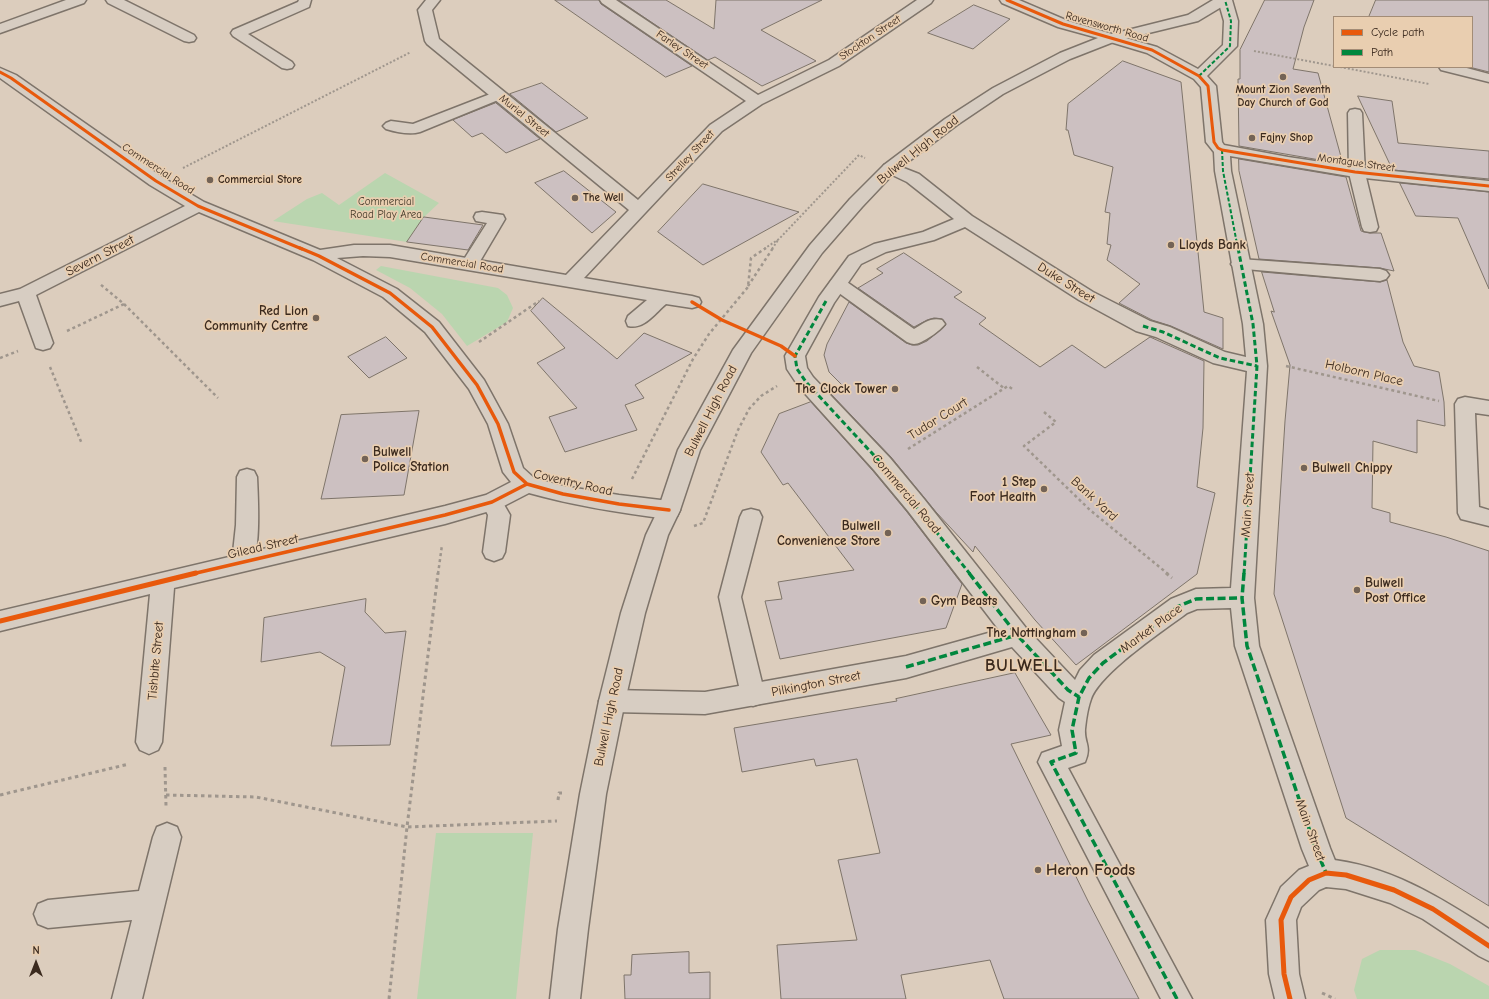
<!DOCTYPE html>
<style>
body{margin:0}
#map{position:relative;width:1489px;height:999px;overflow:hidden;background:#dccdbd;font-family:"Comic Neue",sans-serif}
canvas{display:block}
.legend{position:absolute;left:1333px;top:16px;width:140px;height:52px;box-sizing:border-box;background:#e9ceb0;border:1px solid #a38c76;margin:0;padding:5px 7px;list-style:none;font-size:12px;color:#3b2a1e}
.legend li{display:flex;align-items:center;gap:8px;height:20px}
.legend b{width:20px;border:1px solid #a38c76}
.north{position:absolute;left:16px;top:943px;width:40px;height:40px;-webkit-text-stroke:3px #e9ceb0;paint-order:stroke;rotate:0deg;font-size:11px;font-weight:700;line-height:16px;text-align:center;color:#3b2a1e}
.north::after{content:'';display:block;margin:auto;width:14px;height:18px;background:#3b2a1e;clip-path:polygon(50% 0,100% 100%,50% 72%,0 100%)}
</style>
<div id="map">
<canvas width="1489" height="999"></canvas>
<ul class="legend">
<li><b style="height:5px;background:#e8590c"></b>Cycle path</li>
<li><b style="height:5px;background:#00873e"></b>Path</li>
</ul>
<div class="north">N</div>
</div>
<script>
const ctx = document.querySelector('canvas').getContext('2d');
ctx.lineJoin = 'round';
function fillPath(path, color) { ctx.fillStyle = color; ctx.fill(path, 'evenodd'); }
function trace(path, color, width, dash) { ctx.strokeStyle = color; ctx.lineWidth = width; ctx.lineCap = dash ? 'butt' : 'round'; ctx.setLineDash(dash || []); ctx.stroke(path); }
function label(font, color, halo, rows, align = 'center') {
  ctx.font = font + ' "Comic Neue",sans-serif'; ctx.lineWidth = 3.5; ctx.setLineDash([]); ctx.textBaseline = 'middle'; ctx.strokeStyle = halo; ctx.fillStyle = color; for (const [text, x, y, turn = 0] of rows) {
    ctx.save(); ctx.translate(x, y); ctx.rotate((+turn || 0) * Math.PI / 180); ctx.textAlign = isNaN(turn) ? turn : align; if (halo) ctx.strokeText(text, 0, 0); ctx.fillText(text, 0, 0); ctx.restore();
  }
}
const green = new Path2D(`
 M385 173 439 203 424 217 407 242 273 221 307 199 322 193 339 205Z
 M381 266 498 288 507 295 513 308 507 322 467 346 442 314 410 288 376 270Z
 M436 833H533L516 999H417Z
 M1380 950H1415L1450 964 1489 986V999H1357L1354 990 1362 959Z`);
const building = new Path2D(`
 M555 0H599L601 4 692 66 666 77Z
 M619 0H666L714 29 716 0H822L761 30 816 61 762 86 715 57 708 60Z
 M1265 0H1314L1304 27 1293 69 1318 73 1343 164 1239 146 1238 79H1240V50Z
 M1376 0H1489V72L1469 67H1472V17H1369Z
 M974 5 1010 19 973 49 928 33Z
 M1123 61 1181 82 1204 312 1223 318V349L1171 326 1152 320 1119 303 1140 284 1107 260 1111 245 1107 244 1110 213 1105 212 1113 167 1074 155 1068 130H1066L1068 104Z
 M542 83 588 118 556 132 510 94Z
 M1358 96 1392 101 1398 143 1489 151V179L1393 170Z
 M496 103 540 139 506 153 482 133 472 137 453 120Z
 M1239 159 1346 177 1361 231 1370 233H1381L1394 271 1380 268 1259 259 1239 171Z
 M564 171 616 212 592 233 535 183Z
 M1400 183 1489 192V289L1458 218 1416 216Z
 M703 184 799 212 703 265 658 232Z
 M424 217 483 225 468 250 407 242Z
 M904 253 962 292 954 297 986 318 979 324 1040 367 1072 345 1105 368 1150 337 1204 361 1203 428 1197 487 1215 493 1197 574 1076 665 1035 620 975 546 973 552 936 512 891 457 831 394 846 389 829 372 824 355 827 344 849 302 906 343 912 345H918L927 341 946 325 942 319 934 318 927 320 914 327 858 288 883 273 877 269Z
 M1262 272 1380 282 1387 280 1403 342 1414 366 1439 372 1444 402 1445 426 1417 420V453L1373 441 1372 508 1390 513V522L1446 537 1489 551V906L1346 818 1274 594 1285 421 1290 365 1271 311 1274 312Z
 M543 298 617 359 644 333 692 353 635 385 644 398 625 405 637 430 565 452 549 417 577 408 537 363 565 348 531 311Z
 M386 337 407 358 369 378 348 357Z
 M811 402 873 471 907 512 962 584 946 628 780 659 765 601 782 599 778 582 854 570 788 483 783 485 761 452 779 414Z
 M419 411 404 495 321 499 341 415Z
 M366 599 365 612 385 633 406 631 390 745 331 746 345 667 320 652 261 662 264 618Z
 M1015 673 1051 735 1011 744 1088 901 1139 999H1004L990 960 901 975 906 999H781L777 945 857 940 838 860 880 853 857 759 816 766 814 759 742 772 734 728 897 701 896 699Z
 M689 952V973L710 972V999H625L624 975H631L632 955Z`);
const pathFar2 = new Path2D(`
 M1254 51 1334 66
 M1340 67 1429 84
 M183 168 411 52
 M764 249 779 239 859 155 865 158
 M772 249 778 240`);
const pathFar1 = new Path2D(`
 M748 286 773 248
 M124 304 218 398
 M67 331 124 304 100 284
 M479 342 539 301
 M0 358 18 351
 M1286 366 1439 401
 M50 367 82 444
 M977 367 1005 389
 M1044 412 1056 422 1024 446 1090 510 1168 574
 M908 449 1008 386 1014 390
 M632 479 693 359 709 334 748 287 751 258 766 248
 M694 526 703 523 738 430 749 409 761 396 777 386
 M438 574 442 545`);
const path = new Path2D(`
 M1166 573 1172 578
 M165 767 166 806
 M0 795 129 764
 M166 795 256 797 407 827 557 821
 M558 800 559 793H562
 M1322 993 1335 999
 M389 999 407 827 438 573`);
const lane = new Path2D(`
 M299 0H311L309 7 248 34 292 62 294 65 292 68 287 69 282 68 233 36 231 33 233 30 298 2Z
 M1439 67H1463L1489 74V82L1441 70Z
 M498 91 503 92 505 95 503 98 420 132C410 135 396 132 386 129L383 126 386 123 391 121 413 124Z
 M1355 109 1360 110 1362 113 1365 173 1378 227 1376 231 1370 232 1364 231 1362 227 1349 173 1348 113 1350 110Z
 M482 212 503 215 505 219 476 268 470 269 464 268 461 264 487 223 476 221 474 217 476 213Z
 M1240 259 1380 269 1386 271 1389 275 1386 279 1380 281 1234 268 1231 264 1234 260Z
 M838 278 844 280 914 329C924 323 931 317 942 320L945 324C941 330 922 344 914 344 912 344 910 343 907 342L832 288 829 284 832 280Z
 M1465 397 1489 401V415L1475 413 1479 507 1489 510V526L1461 519 1458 513 1455 404 1458 399Z
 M247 469 254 471 257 477C258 500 261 549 251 568L243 571 235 568 232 562 236 525 237 477 240 471Z
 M492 494 499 496 510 515 505 552 502 558 494 561 486 558 483 552 488 515 481 502 485 496Z
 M751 509 759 511 762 517 741 597 765 695 762 703 753 706 744 703 741 695 719 597 740 517 743 511Z`);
const street = new Path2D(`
 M66 0H86L84 3 0 33V24Z
 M106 0H124L194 35 196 38 194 41 189 42 184 41 108 3Z
 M426 0H440L432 10 439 39 638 200 710 125 746 101 602 3 600 0H616L758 95 829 60 917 0H933L931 3 839 66 762 104 722 131 584 278 692 296 699 298 701 302 699 306 692 308 666 304C655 313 644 330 628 326L626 321 628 316 647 300 390 257 363 256 337 258 397 289 439 322 484 380 508 424 523 468 534 478 563 486 619 495 669 501 677 504 680 510 677 516 669 519C621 513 575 506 529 493L500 508 445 524 174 588 162 742 158 750 149 754 140 750 136 742 150 594 0 631V611L445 506 486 495 511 482 503 472 488 424 469 389 425 332 383 297 313 260 199 212 36 295 53 343 50 348 43 350 36 348 19 301 0 306V294L20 289 185 206 150 185 0 78V68L16 75 162 177 204 202 320 250 354 245H390L566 275 629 210 427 44 425 41 418 10Z
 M1218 0H1232L1238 21 1237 46 1207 76 1216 86 1222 142 1224 145 1288 157 1355 167 1489 181V191L1355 177 1230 156 1231 171 1263 324 1267 366 1254 598 1259 646 1330 848 1340 873 1336 883 1326 887 1316 883 1302 849 1235 646 1231 608 1197 609 1187 613C1163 631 1101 672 1091 699 1088 707 1086 719 1085 729 1084 743 1092 746 1085 762L1068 768 1192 999H1161L1038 762 1042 753 1062 746 1059 730 1065 702 1059 698 1012 647 906 678 705 714 612 712 603 709 599 701 603 693 612 690 705 692 906 656 999 630 908 511 874 470 799 387 787 369 785 356 819 297 849 256 874 244 923 232 954 219 907 182 884 171 882 168 884 165 890 163 896 165 919 174 972 216 1093 292 1150 321 1170 327 1225 352 1246 357 1243 324 1215 171 1214 152 1206 142 1201 87 1194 79 1147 53 1107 41 1105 38 1107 35 1112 34 1157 47 1198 69 1223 45 1224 21ZM965 227 1079 300 1136 331 1156 337 1213 363 1247 371 1231 588 1196 589 1171 599 1094 655 1080 670 1075 680 1026 628 924 499 890 458 813 377 807 368 805 356 834 303 861 264 886 252 934 240Z
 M167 823 177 827 181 837 142 999H112L132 920 48 928 38 924 34 914 38 904 48 900 139 891 153 837 157 827Z`);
const secondary = new Path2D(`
 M1000 0H1019L1068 21 1112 34 1188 15 1213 0H1230L1228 3 1198 21 1116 41 1070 59 1003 94 957 125 896 171 862 207 822 253 751 353 700 450 680 510 668 535 645 613 625 701 606 794 588 929 580 999H550L558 929 580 794 599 701 621 613 646 535 658 510 678 450 733 350 810 245 850 199 884 165 945 119 993 88 1060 53 1098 38 1058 27 1002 3Z
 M1326 859C1388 865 1438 896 1489 929V961L1479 956 1423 919 1390 903 1346 889 1326 887 1319 890 1301 907 1296 920 1299 974 1305 999H1275L1269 974 1266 920 1281 887 1299 870Z`);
const quietFar2 = new Path2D(`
 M1199 76 1230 46 1231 21 1225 0
 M1222 150 1223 171 1238 249`);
const quietFar1 = new Path2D(`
 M1238 248 1253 324 1257 366 1244 574
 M826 301 795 356 797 369 806 382 882 464 970 574
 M1143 326 1163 332 1220 358 1257 366`);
const quiet = new Path2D(`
 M969 573 1017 635 1068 690 1079 697
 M1244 573 1242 598 1247 646 1316 849 1326 873
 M906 667 1017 635
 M1177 999 1051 762 1076 753 1072 730 1079 697 1089 678 1103 663 1179 606 1196 599 1242 598`);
const cyclewayFar2 = new Path2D(`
 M1007 0 1063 24 1152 50 1199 76 1208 86 1214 142 1218 148 1222 150 1355 172 1489 186
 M0 72 11 78 156 181 198 206 302 249`);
const cyclewayFar1 = new Path2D(`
 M300 248 319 256 390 293 432 327 477 385 498 424 514 472 527 484 563 494 619 504 669 510
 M692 302 722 320 781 346 795 356
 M192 574 445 515 492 502 527 484`);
const cycleway = new Path2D(`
 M0 621 196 573
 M1290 999 1284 974 1281 920 1291 897 1309 880 1326 873 1346 875 1394 890 1433 909 1489 946`);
const markers = [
 [1283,77,4,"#736356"],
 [1252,138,4,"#736356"],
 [210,180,4,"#736356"],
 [575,198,4,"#736356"],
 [1171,245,4,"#736356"],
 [316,318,4,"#736356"],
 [895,389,4,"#736356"],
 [365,459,4,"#736356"],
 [1304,468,4,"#736356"],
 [1044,489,4,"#736356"],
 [888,533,4,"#736356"],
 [1357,590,4,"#736356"],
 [923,601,4,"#736356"],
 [1084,633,4,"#736356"],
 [1038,870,4,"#736356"]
];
const farStreetnames = [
 ["Ravensworth Road",1107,27,16],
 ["Stockton Street",870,38,-34],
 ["Farley Street",682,50,34],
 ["Muriel Street",524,116,39],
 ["Strelley Street",690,156,-47],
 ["Montague Street",1356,163,8],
 ["Commercial Road",158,169,33],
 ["Commercial Road",462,263,9]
];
const farPoinames = [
 ["Mount Zion Seventh",1283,90,"center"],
 ["Day Church of God",1283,103,"center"],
 ["Fajny Shop",1260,138],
 ["Commercial Store",218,180],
 ["The Well",583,198]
];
const farParknames = [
 ["Commercial",386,202],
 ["Road Play Area",386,215]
];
const streetNames = [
 ["Bulwell High Road",918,150,-39],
 ["Severn Street",100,256,-27],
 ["Duke Street",1066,283,32],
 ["Holborn Place",1364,373,13],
 ["Bulwell High Road",711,411,-63],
 ["Tudor Court",938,419,-32],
 ["Coventry Road",573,483,13],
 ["Commercial Road",906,494,50],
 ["Bank Yard",1094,499,43],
 ["Main Street",1248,505,-86],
 ["Gilead Street",263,547,-13],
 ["Market Place",1151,629,-36],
 ["Tishbite Street",156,661,-85],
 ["Pilkington Street",816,684,-11],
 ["Bulwell High Road",609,717,-78],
 ["Main Street",1310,830,70]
];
const poiNames = [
 ["Lloyds Bank",1179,245],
 ["Red Lion",308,311,"right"],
 ["Community Centre",308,326,"right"],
 ["The Clock Tower",887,389,"right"],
 ["Bulwell",373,452],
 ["Police Station",373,467],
 ["Bulwell Chippy",1312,468],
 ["1 Step",1036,482,"right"],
 ["Foot Health",1036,497,"right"],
 ["Bulwell",880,526,"right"],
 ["Convenience Store",880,541,"right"],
 ["Bulwell",1365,583],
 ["Post Office",1365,598],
 ["Gym Beasts",931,601],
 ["The Nottingham",1076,633,"right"]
];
const nearPoinames = [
 ["Heron Foods",1046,870]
];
const districtNames = [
 ["BULWELL",1024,666]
];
fillPath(green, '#bad5af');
fillPath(building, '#ccc0c1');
trace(building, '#7e746a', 1);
trace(lane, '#7e746a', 3);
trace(street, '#7e746a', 3);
trace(secondary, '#7e746a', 3);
trace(pathFar2, '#9f968d', 2, [2, 2]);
trace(pathFar1, '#9f968d', 2.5, [3, 3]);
trace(path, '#9f968d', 3, [3.5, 3.5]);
fillPath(lane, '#d7cdc2');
fillPath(street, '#d7cdc2');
fillPath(secondary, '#d7cdc2');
trace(quietFar2, '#00873e', 2, [4, 2]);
trace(quietFar1, '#00873e', 3, [5.5, 3]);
trace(quiet, '#00873e', 3.5, [8, 3.5]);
trace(cyclewayFar2, '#e8590c', 3);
trace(cyclewayFar1, '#e8590c', 3.5);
trace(cycleway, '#e8590c', 5);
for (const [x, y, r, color] of markers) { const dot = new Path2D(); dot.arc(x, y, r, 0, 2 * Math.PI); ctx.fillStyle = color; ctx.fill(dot); trace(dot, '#e9ceb0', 1.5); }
label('11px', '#3b2a1e', '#e9ceb0', farStreetnames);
label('bold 11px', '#3b2a1e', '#e9ceb0', farPoinames, 'left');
label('11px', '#453c2b', '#e9ceb0', farParknames);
label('13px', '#3b2a1e', '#e9ceb0', streetNames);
label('bold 13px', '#3b2a1e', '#e9ceb0', poiNames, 'left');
label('bold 16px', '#3b2a1e', '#e9ceb0', nearPoinames, 'left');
ctx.letterSpacing = '1px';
label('bold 17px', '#3b2a1e', '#e9ceb0', districtNames);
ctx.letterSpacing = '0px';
</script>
